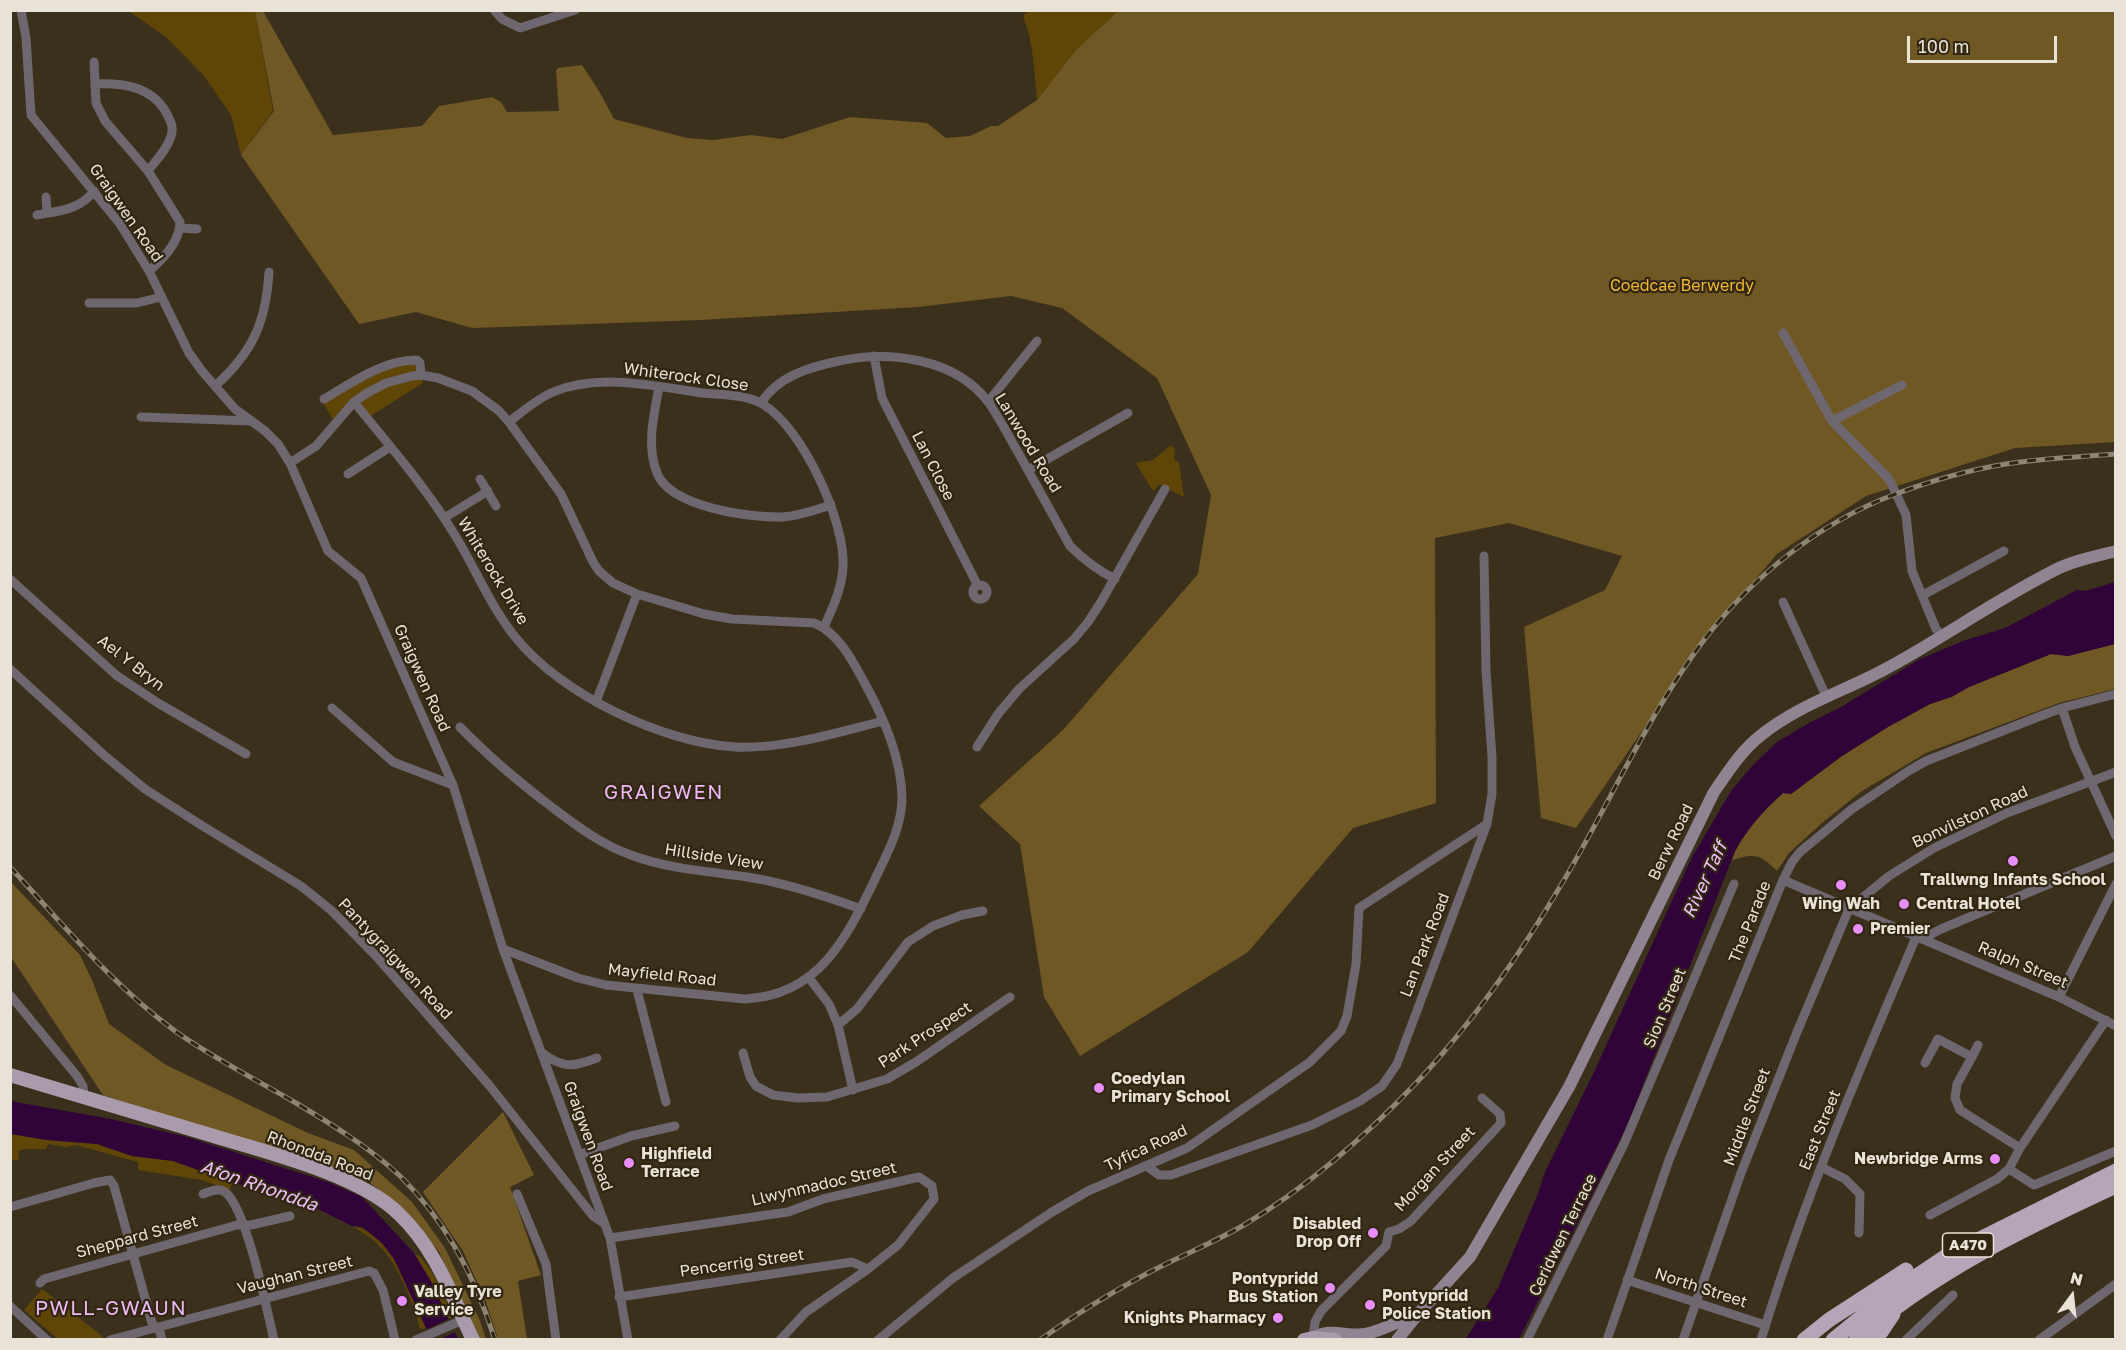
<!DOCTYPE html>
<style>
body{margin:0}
#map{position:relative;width:2126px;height:1350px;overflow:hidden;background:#3a301c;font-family:"Golos Text",sans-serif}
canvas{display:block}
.frame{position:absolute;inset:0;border:12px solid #e9e3d7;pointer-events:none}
.north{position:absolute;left:2042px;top:1266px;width:60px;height:60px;-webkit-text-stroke:4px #302612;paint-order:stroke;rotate:15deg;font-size:16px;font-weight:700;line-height:24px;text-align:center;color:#e9e3d7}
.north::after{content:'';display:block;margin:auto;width:21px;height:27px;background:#e9e3d7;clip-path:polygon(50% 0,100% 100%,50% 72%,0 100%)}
.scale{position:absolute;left:1907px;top:36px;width:150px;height:27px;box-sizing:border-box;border:3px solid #e9e3d7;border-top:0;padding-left:8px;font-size:18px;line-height:21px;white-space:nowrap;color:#e9e3d7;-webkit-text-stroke:4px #302612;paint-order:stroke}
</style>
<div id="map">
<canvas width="2126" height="1350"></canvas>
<div class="frame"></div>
<div class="north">N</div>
<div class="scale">100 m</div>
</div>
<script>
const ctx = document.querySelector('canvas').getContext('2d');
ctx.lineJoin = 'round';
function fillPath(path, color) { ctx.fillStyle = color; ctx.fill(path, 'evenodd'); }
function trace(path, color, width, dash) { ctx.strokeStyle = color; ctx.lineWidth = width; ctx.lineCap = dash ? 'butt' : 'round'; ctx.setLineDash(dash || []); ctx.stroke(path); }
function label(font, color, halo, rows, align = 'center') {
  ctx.font = font + ' "Golos Text",sans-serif'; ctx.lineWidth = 4.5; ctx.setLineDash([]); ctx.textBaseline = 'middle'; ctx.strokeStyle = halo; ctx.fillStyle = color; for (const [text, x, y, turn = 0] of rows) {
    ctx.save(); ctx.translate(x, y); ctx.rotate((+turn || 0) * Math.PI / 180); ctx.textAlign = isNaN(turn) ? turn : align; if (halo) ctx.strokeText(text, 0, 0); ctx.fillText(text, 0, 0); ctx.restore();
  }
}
const green = new Path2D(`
 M131 10 255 11 273 111 241 155 231 115 204 76 166 37 130 12Z
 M1028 11H1118L1076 50 1037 100C1034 72 1034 43 1023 16Z
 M417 360 423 383 367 418 354 402 336 425 324 404V399L365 375Z
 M1171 445 1175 449 1174 459 1179 463 1184 497 1159 484 1154 491 1151 488 1136 463 1153 460Z
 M11 1134 47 1140 97 1144 132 1156 173 1161 232 1182 230 1190 202 1180 138 1170V1162L76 1145 66 1147 48 1144 46 1149H25L18 1151 19 1160H11Z
 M352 1226C391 1231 412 1297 427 1328L420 1329C414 1305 401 1272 385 1252 376 1241 364 1233 352 1226Z
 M414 1253C428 1258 450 1303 451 1318L449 1319Z
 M42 1289 97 1332 104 1339H58L24 1310Z`);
const forest = new Path2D(`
 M255 11H263L333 135 422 126 439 106 492 97 501 102 507 112 559 111 556 71 558 68 582 65 599 91 614 119 687 138 713 140 751 135 782 139 850 117 927 123 946 138 970 136 991 126H998L1037 100 1076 50 1118 11H2115V442L2015 448 1866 496 1777 554 1705 639 1576 828 1541 818 1524 627 1605 590 1622 556 1509 523 1435 538 1436 803 1353 828 1248 952 1080 1056 1044 997 1020 844 979 806 1063 730 1198 574 1211 495 1157 378 1062 308 1011 296 918 307 701 320 472 328 416 312 359 324 241 155 274 111Z
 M2115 644V689L2059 703 1926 753 1862 791 1823 822 1789 853 1777 871C1760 854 1755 853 1732 860 1742 832 1762 812 1783 793L1791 794 1842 756 1888 727 1930 704 1952 697 1969 687 2051 654 2068 656Z
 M11 882 80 955 92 980 109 1024 166 1065 308 1133 354 1150 412 1202 445 1248 480 1321 486 1339H478L473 1324 439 1252 401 1207 370 1183 103 1095 11 957Z
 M503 1112 534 1175 510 1187 541 1275 518 1281 527 1339H498L486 1302 463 1251 423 1192Z`);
const water = new Path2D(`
 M2115 582V644L2068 656 2051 654 1969 687 1951 697 1930 704 1888 727 1842 756 1791 794 1783 793C1764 810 1748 828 1735 851L1627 1126 1519 1339 1465 1340 1498 1288 1537 1196 1545 1172 1594 1072 1691 859 1731 791 1753 765 1777 742 1809 723 1841 707 1920 659 1963 641 2005 628 2077 590 2085 591Z
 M10 1101 111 1119 187 1137 328 1182 362 1197 414 1253 432 1283 458 1339H431L394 1259 382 1243 362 1227 352 1226 308 1204 232 1182 173 1161 132 1156 97 1144 47 1140 11 1134Z`);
const pier = new Path2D(`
 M451 1318 457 1331 439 1340H428L425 1330Z`);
const minor = new Path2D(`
 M21 10 26 38 31 115 120 224 149 271 189 353 202 371 235 409 265 431 278 444 290 463 328 551 361 578 453 785 503 949 610 1238 628 1340
 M494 10 502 19 520 28 575 10
 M94 62 95 84
 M148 171C156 160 167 150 171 136 174 128 171 122 167 114 152 86 123 83 95 84L96 103 105 121 148 171 180 222C180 242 163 259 149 271
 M46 197 47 213
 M37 215C58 211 80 210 94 191
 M180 228 197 229
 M89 303H137L161 297
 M1783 333 1832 421 1889 479 1906 515 1912 571 1936 629 1942 636
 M874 356 882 398 978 586
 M215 386C253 352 266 322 269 272
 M659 387C654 415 646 445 657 473 670 507 750 518 782 517 800 516 815 510 831 505
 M324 399C353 382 383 360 417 360L420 363 421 375
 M354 402C388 444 425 486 453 532 475 567 490 606 516 638 561 694 663 743 735 747 784 749 835 733 883 721
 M988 402 1037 341
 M761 403C778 376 810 367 839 361 889 350 956 358 989 403 1000 419 1009 437 1019 454 1036 485 1053 515 1070 546 1084 560 1097 570 1115 579
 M141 417 252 421
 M1832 421 1902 385
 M509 422C523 411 537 399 553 392 599 373 655 386 702 393 721 395 747 394 764 405 802 428 846 522 843 567 842 588 833 607 824 627
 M290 463 316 446 354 402 367 393 386 383 412 376 421 375 438 378 472 391 498 410 509 422 561 494 593 562 599 571 613 583 637 594 704 614 732 619 814 623C837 632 851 658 863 680 883 716 902 758 902 800 901 828 888 852 876 877 847 937 820 995 745 999L606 985 578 978 503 949
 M1028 470 1128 413
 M348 474 390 447
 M480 479 496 506
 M444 518 488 491
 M10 579 116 675 158 703 246 754
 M973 592a7 7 0 1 1 14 0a7 7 0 1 1-14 0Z
 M1923 595 2004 551
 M1783 602 1826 696
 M10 669 105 756 145 789 201 825 301 886 332 911 376 956 489 1085 593 1216 605 1224
 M596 702 637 594
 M332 708 393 762 453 785
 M2062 708 2075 747 2116 836
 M460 727C489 757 520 783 553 808 577 826 602 845 631 855 668 869 707 871 747 877 786 883 823 895 861 909
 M977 747 998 714 1019 689 1074 639 1088 622 1101 602 1165 489
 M1783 880 2059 997 2116 1026
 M1924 938 1941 929 2116 856
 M809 978 829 1004 838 1025 853 1090
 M637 990 666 1102
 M10 995 77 1076 83 1086 84 1097
 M2059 997 2116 884
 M838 1025 857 1009 908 942 933 926 962 915 983 911
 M541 1052C563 1069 573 1067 597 1058
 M743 1053 750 1077 756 1086 773 1095 798 1098 827 1097 887 1079 916 1062 1010 997
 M1972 1057 1978 1045
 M1925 1063 1938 1039 1972 1057 1957 1084 1955 1098 1960 1110 2020 1148
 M579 1155 631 1136 675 1126
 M1148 1167 1159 1175H1171L1312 1125 1360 1101 1382 1086 1397 1064 1487 824 1492 794V757L1486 671 1484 556
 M1821 1167 1845 1179 1860 1194 1859 1233
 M2009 1169 2034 1185 2116 1151
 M203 1194C209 1192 218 1187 225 1192 246 1207 267 1310 274 1340
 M517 1194 546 1264 556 1340
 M10 1207 94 1183 110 1180 114 1186 152 1323 160 1332 162 1340
 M1930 1215 1997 1179 2009 1169 2020 1148 2106 1020
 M610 1238 788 1212 823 1199 919 1177 932 1186 934 1199 898 1245 868 1269 806 1312 780 1340
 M1627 1280 1765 1325
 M40 1283 44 1279 237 1225H251L290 1216
 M619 1297 852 1262 868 1269
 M10 1306 47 1340
 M1313 1338 1315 1322 1321 1311 1386 1246 1389 1232 1399 1229 1411 1221 1501 1123 1500 1114 1482 1098
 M110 1340 369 1271 374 1273 383 1290 395 1340
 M416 1340 463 1320
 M878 1340 953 1278 1052 1212 1088 1191 1187 1148 1310 1062 1341 1031 1347 1016 1356 964 1359 908 1487 824
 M1527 1340 1624 1144 1734 884
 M1607 1340 1669 1160 1783 880 1792 862 1800 852 1852 809 1910 770 1926 761 2038 717 2062 708 2116 694
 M1683 1340 1741 1173 1797 1032 1849 909 1889 876 1934 848 2007 813 2116 772
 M1761 1340C1803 1201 1860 1068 1917 935
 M1906 1340 1953 1295
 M2039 1340 2116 1284`);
const secondary = new Path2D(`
 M1313 1338C1330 1327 1346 1337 1365 1334 1382 1331 1399 1321 1415 1315
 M1397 1340 1418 1314 1470 1257 1569 1087 1714 792C1728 772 1741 751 1760 736 1799 704 1846 691 1889 667 1946 636 2000 597 2059 568 2076 560 2097 556 2116 551`);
const primary = new Path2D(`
 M10 1075C76 1095 142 1114 207 1134 262 1151 359 1174 399 1214 435 1248 452 1296 473 1340
 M1304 1340 1313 1338 1335 1340`);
const trunk = new Path2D(`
 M1804 1340 1829 1320 1906 1270
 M1833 1340 1887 1296 1948 1255 2116 1171
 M1856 1340C1931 1273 2025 1228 2116 1186
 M1873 1340 1881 1332 1893 1314`);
const rail = new Path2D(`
 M10 867C62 923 112 985 175 1031 213 1058 255 1079 296 1103 331 1124 369 1147 400 1176 445 1220 476 1279 495 1340
 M1040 1340C1074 1315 1109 1294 1146 1274 1178 1257 1213 1243 1244 1225 1309 1186 1366 1136 1418 1081 1475 1020 1522 952 1564 880 1611 801 1648 714 1704 640 1752 577 1819 523 1893 495 1930 481 1968 470 2006 464 2042 458 2079 457 2116 454`);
const markers = [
 [2013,861,6,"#ea8dfc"],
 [1841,885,6,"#ea8dfc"],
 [1904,904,6,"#ea8dfc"],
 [1858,929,6,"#ea8dfc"],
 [1099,1088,6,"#ea8dfc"],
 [1995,1159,6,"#ea8dfc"],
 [629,1163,6,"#ea8dfc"],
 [1373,1233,6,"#ea8dfc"],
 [1330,1288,6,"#ea8dfc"],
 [402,1301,6,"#ea8dfc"],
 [1370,1305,6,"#ea8dfc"],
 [1278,1318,6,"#ea8dfc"]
];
const shields = [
 [1968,1245,51]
];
const shieldNames = [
 ["A470",1968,1245]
];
const streetNames = [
 ["Graigwen Road",126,213,55],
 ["Whiterock Close",686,377,8],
 ["Lanwood Road",1028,443,59],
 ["Lan Close",933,466,63],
 ["Whiterock Drive",493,571,59],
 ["Ael Y Bryn",131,663,38],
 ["Graigwen Road",422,678,66],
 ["Bonvilston Road",1970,817,-25],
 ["Berw Road",1671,842,-64],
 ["Hillside View",714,857,9],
 ["The Parade",1750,922,-68],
 ["Lan Park Road",1425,945,-69],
 ["Pantygraigwen Road",395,959,47],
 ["Ralph Street",2023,965,23],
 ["Mayfield Road",662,975,6],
 ["Sion Street",1665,1008,-67],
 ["Park Prospect",925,1035,-33],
 ["Middle Street",1747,1117,-69],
 ["East Street",1820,1130,-68],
 ["Graigwen Road",588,1136,70],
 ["Tyfica Road",1146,1148,-25],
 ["Rhondda Road",320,1156,21],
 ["Morgan Street",1435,1169,-47],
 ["Llwynmadoc Street",824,1184,-13],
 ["Ceridwen Terrace",1563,1235,-64],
 ["Sheppard Street",137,1237,-15],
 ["Pencerrig Street",742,1263,-8],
 ["Vaughan Street",295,1275,-14],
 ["North Street",1701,1288,18]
];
const parkNames = [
 ["Coedcae Berwerdy",1682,286]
];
const poiNames = [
 ["Trallwng Infants School",2013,880,"center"],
 ["Wing Wah",1841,904,"center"],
 ["Central Hotel",1916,904],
 ["Premier",1870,929],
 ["Coedylan",1111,1079],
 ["Primary School",1111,1097],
 ["Highfield",641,1154],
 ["Terrace",641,1172],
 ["Newbridge Arms",1983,1159,"right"],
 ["Disabled",1361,1224,"right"],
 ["Drop Off",1361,1242,"right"],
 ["Pontypridd",1318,1279,"right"],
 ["Bus Station",1318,1297,"right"],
 ["Valley Tyre",414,1292],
 ["Service",414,1310],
 ["Pontypridd",1382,1296],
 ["Police Station",1382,1314],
 ["Knights Pharmacy",1266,1318,"right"]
];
const waterNames = [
 ["River Taff",1705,880,-65],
 ["Afon Rhondda",259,1186,19]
];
const quarterNames = [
 ["GRAIGWEN",664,793],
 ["PWLL-GWAUN",111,1309]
];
fillPath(green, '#604606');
fillPath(forest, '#705825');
fillPath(water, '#300438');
fillPath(pier, '#3a301c');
trace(minor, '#6e676f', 9);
trace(secondary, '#908492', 12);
trace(primary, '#aa9bac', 14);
trace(trunk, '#b6a5b8', 15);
trace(rail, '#8c8474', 5);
trace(rail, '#302612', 3, [9]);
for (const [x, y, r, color] of markers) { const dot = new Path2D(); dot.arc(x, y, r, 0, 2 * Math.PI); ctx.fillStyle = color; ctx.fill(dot); trace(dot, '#302612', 2); }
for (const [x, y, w] of shields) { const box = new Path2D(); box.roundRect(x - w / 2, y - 12, w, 24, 4.5); ctx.fillStyle = '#302612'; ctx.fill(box); trace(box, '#e9e3d7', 1.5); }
label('bold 15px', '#e9e3d7', null, shieldNames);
label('16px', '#e9e3d7', '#302612', streetNames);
label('16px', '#f2b931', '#302612', parkNames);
label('bold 16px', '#e9e3d7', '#302612', poiNames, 'left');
label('italic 18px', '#f0c0f9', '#302612', waterNames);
ctx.letterSpacing = '1.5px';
label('20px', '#ecb8f5', '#302612', quarterNames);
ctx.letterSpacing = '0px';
</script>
